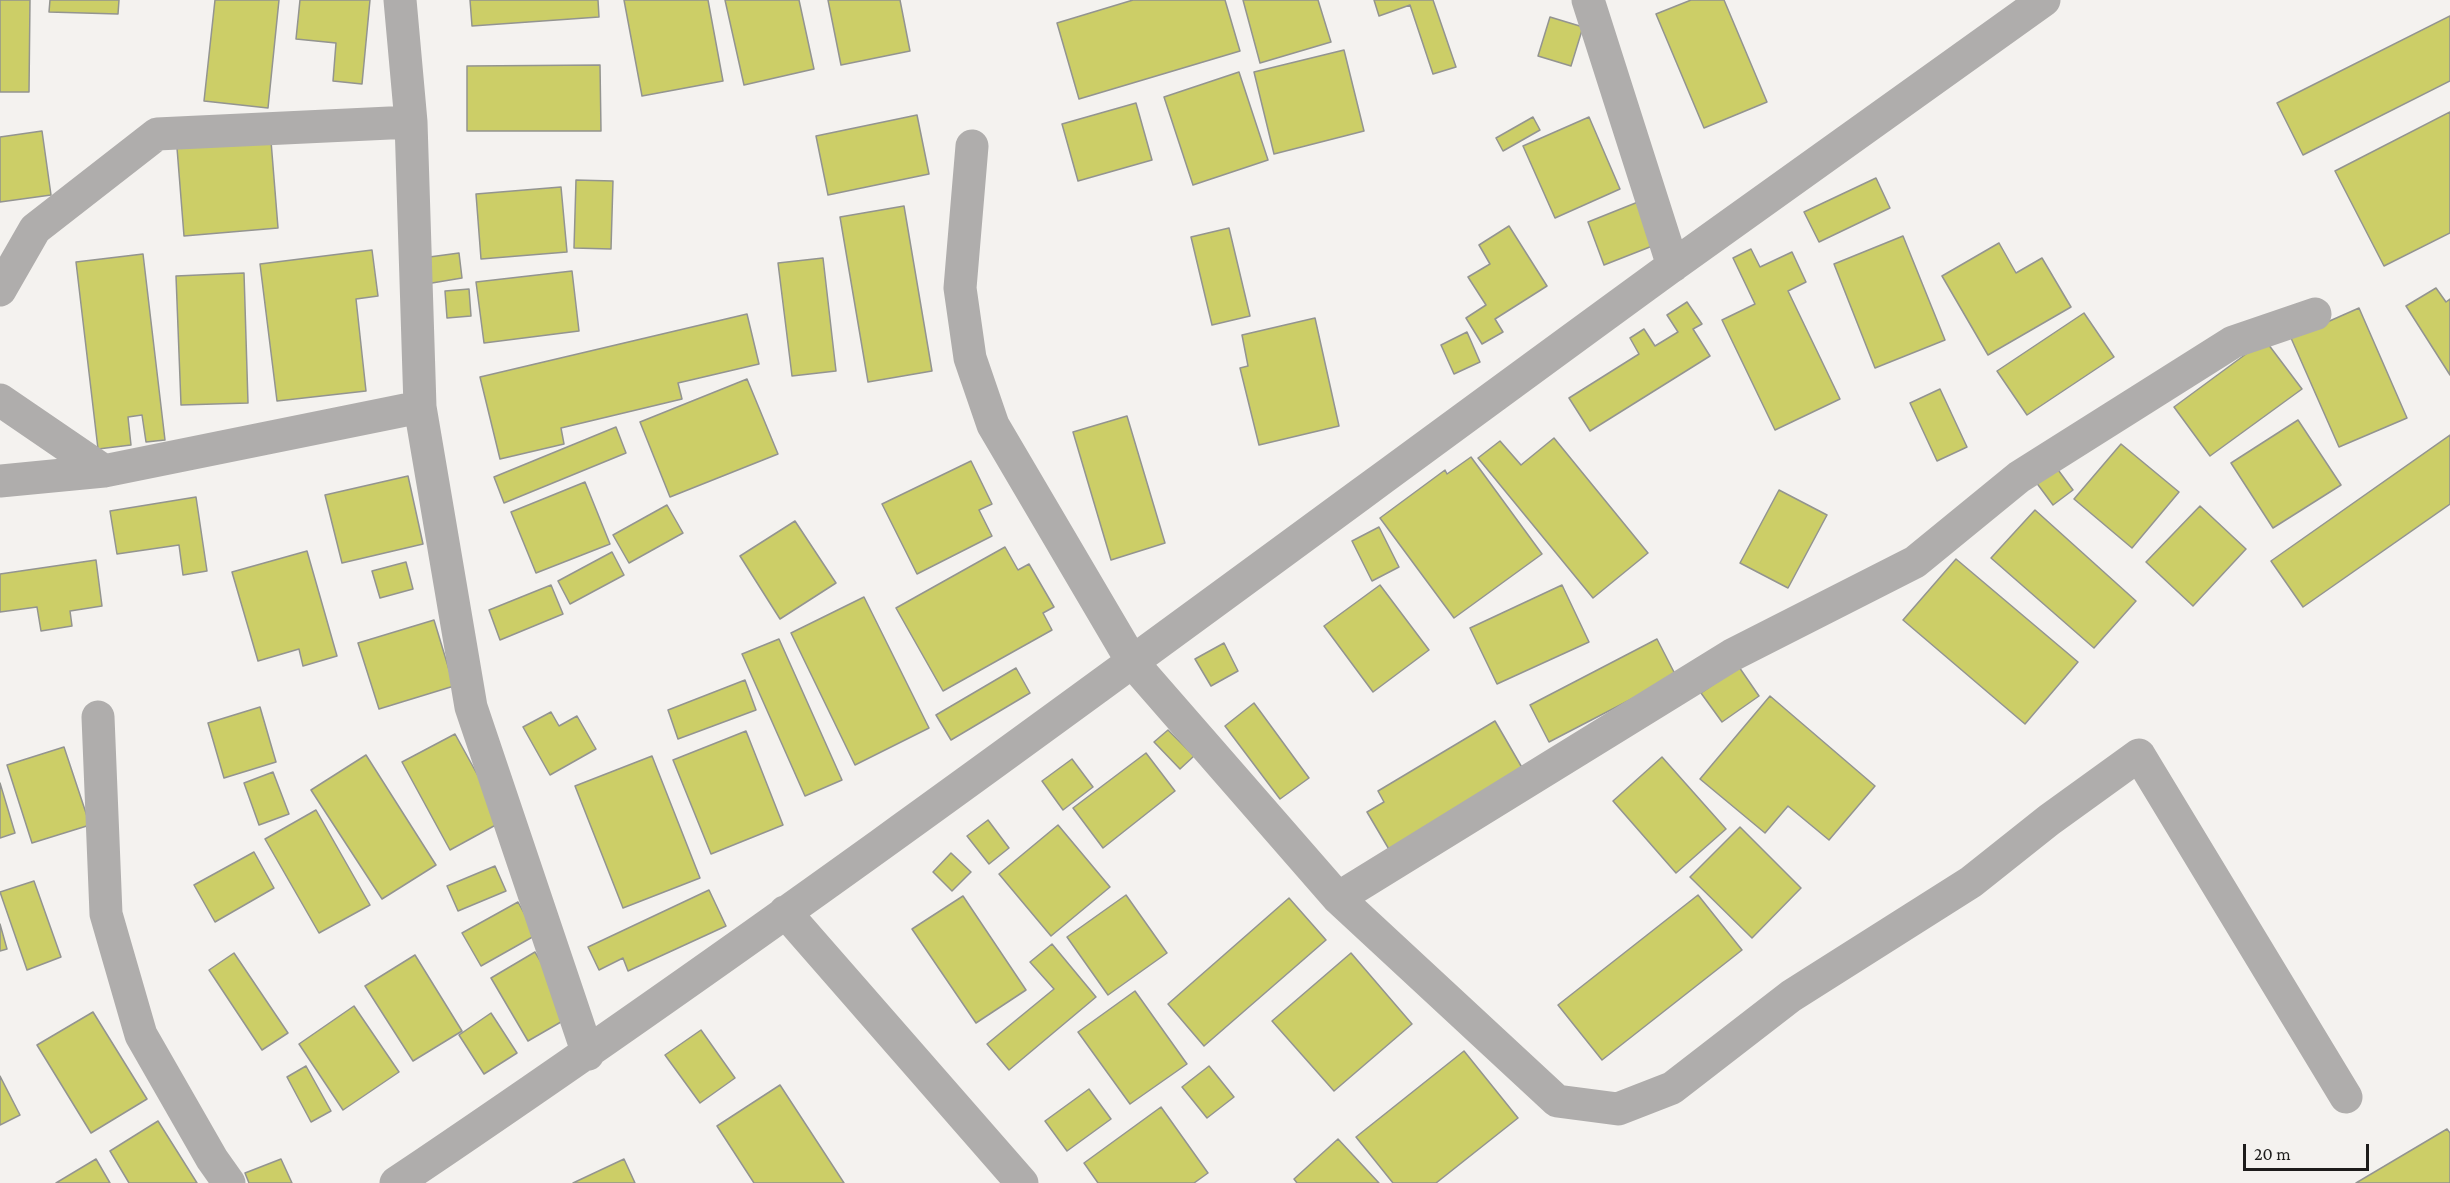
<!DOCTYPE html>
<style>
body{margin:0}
#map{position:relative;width:2450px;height:1183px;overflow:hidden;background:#f4f2ef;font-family:"Crimson Pro",serif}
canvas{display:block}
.scale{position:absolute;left:2243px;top:1144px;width:126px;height:27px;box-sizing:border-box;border:3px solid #1d1c1b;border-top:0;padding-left:8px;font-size:18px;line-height:21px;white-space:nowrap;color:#1d1c1b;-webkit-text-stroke:4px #f4f2ef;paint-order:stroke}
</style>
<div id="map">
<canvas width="2450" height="1183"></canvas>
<div class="scale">20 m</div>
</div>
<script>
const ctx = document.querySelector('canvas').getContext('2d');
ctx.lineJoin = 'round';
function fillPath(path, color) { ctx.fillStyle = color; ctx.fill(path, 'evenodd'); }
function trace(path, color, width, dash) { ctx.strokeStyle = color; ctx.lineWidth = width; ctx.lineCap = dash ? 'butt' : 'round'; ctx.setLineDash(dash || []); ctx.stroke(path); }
const building = new Path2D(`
 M0 0H30L29 92H0Z
 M50 0H119L118 14 49 12Z
 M215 0H279L268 108 204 101Z
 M300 0H370L362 84 333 81 336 43 296 39Z
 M470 0H598L599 17 472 26Z
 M624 0H708L723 81 642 96Z
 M725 0H799L814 69 744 85Z
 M828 0H900L910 51 841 65Z
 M1133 0H1225L1240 51 1079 99 1057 23Z
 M1243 0H1318L1331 42 1260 63Z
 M1374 0H1433L1456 67 1433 74 1410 5 1379 16Z
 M1691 0H1724L1767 102 1704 128 1656 14Z
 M2450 16V81L2303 155 2277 103Z
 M1550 17 1583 27 1571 66 1538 56Z
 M1344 50 1364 131 1274 154 1254 72Z
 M600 65 601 131H467V66Z
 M1239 72 1268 160 1193 185 1164 97Z
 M1136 103 1152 160 1078 181 1062 124Z
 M2450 112V233L2384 266 2335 171Z
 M917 115 929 174 828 195 816 136Z
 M1533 117 1540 130 1503 151 1496 138Z
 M1589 117 1620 189 1555 218 1523 146Z
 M42 131 51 195 0 202V137Z
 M271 141 278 228 184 236 177 148Z
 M1876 178 1890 208 1819 242 1804 212Z
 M576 180 613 181 611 249 574 248Z
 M561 187 567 252 481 259 476 194Z
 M1643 200 1660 243 1604 265 1588 222Z
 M904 206 932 371 868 382 840 217Z
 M1509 226 1547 286 1495 319 1503 332 1482 344 1466 318 1486 305 1468 277 1490 264 1479 245Z
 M1229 228 1250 316 1212 325 1191 237Z
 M1903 236 1945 340 1875 368 1834 264Z
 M1999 243 2016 273 2042 258 2071 307 1988 355 1942 276Z
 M1751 249 1760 267 1792 252 1806 282 1788 291 1840 399 1775 430 1722 320 1755 304 1733 258Z
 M372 250 378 296 356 299 366 391 277 401 260 264Z
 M459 253 462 278 426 284 422 258Z
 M143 254 165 440 146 442 142 415 128 417 131 445 98 449 76 262Z
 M823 258 836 371 792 376 778 263Z
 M572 271 579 331 484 343 476 282Z
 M244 273 248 403 181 405 176 276Z
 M2436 288 2446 302 2450 299V375L2406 306Z
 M469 289 471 316 447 318 445 291Z
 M1687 302 1702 324 1693 329 1710 356 1590 431 1569 398 1639 354 1630 338 1644 329 1655 346 1678 332 1667 315Z
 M2359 308 2407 418 2339 447 2291 338Z
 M2084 313 2114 357 2027 415 1997 371Z
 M747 314 759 364 678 383 682 399 561 428 564 444 500 459 480 377Z
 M1315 318 1339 426 1259 445 1240 368 1248 366 1242 335Z
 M1467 332 1480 362 1454 374 1441 345Z
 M2265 340 2302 389 2210 456 2174 407Z
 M747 379 778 454 670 497 640 422Z
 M1940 389 1967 447 1937 461 1910 403Z
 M1127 416 1165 543 1111 560 1073 432Z
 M2298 420 2341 485 2273 528 2231 463Z
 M616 427 626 453 504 503 494 477Z
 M2450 435V504L2303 607 2271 561Z
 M1554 438 1648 553 1593 598 1478 458 1500 441 1521 465Z
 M2121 444 2179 492 2132 548 2074 499Z
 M1471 457 1542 554 1454 618 1380 518 1445 470 1447 474Z
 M2050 459 2073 490 2053 505 2030 474Z
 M971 461 992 504 979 510 992 536 917 574 882 504Z
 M408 476 423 544 342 563 325 495Z
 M585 482 610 544 536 573 511 512Z
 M1779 490 1827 515 1788 588 1740 563Z
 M196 497 207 571 183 575 179 545 117 554 110 511Z
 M667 505 683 533 629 563 613 535Z
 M2200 506 2246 549 2193 606 2146 562Z
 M2035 510 2136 601 2094 648 1991 558Z
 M795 521 836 583 780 619 740 556Z
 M1379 527 1399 567 1372 581 1352 541Z
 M1005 547 1018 570 1029 564 1054 607 1043 613 1052 630 943 691 896 608Z
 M307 551 337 656 303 666 299 649 258 661 232 572Z
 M612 552 624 575 570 604 558 581Z
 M1956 559 2078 662 2025 724 1903 620Z
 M96 560 102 606 70 611 72 626 41 631 37 607 0 612V574Z
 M406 562 413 589 380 598 372 571Z
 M551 585 563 614 500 640 489 610Z
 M1380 585 1429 650 1373 692 1324 626Z
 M1562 585 1589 642 1497 684 1470 628Z
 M864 597 929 728 855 765 791 633Z
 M434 620 454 686 379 709 358 643Z
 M779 639 842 780 805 796 742 654Z
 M1657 639 1676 676 1549 742 1530 705Z
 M1224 643 1238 671 1211 686 1195 659Z
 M1739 667 1759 696 1722 722 1701 693Z
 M1016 668 1030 693 951 740 936 715Z
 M745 680 756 710 678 739 668 710Z
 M1770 696 1875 786 1829 840 1788 806 1765 833 1700 779Z
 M1254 703 1309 778 1280 799 1225 726Z
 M260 707 276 762 224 778 208 723Z
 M551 712 559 726 577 716 596 749 550 775 523 727Z
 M1495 721 1524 771 1390 851 1367 812 1384 802 1378 791Z
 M1168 730 1194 756 1180 769 1154 742Z
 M746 731 783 825 711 854 673 760Z
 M455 734 503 821 450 850 402 762Z
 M64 747 90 825 32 843 7 765Z
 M1146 753 1175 791 1103 848 1073 808Z
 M366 755 436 865 382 899 311 790Z
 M652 756 700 878 623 908 575 786Z
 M1662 757 1726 829 1676 873 1613 801Z
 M1072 759 1093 787 1063 810 1042 781Z
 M273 772 289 814 259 825 244 783Z
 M0 783 15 833 0 838Z
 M316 810 370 905 319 933 265 839Z
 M988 820 1009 848 989 864 967 836Z
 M1058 825 1110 887 1051 936 999 874Z
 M1740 827 1801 888 1752 938 1690 877Z
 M254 852 274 888 215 922 194 885Z
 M951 853 971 872 952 891 933 872Z
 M495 866 506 891 458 911 447 886Z
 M34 881 61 957 27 970 0 892Z
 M709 890 726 926 628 971 623 958 599 970 588 947Z
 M1126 895 1167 953 1108 995 1067 937Z
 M1698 895 1742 950 1602 1060 1558 1005Z
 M963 896 1026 990 976 1023 912 929Z
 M1289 898 1326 940 1204 1046 1168 1004Z
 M518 902 536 935 481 966 462 933Z
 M0 924 7 949 0 951Z
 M1052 944 1096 997 1009 1070 987 1044 1054 989 1030 962Z
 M535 952 573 1015 528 1041 491 978Z
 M234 953 288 1033 262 1050 209 970Z
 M1351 953 1412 1024 1334 1091 1272 1021Z
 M415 955 462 1031 413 1061 365 986Z
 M1135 991 1187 1064 1130 1104 1078 1032Z
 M354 1006 399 1072 343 1110 299 1044Z
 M93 1012 147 1099 91 1133 37 1045Z
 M491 1013 517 1053 484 1074 459 1035Z
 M701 1030 735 1078 700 1103 665 1055Z
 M1464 1051 1518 1118 1436 1183H1393L1356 1137Z
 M306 1066 331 1111 311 1122 287 1077Z
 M1209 1066 1234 1097 1207 1118 1182 1087Z
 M0 1076 20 1115 0 1125Z
 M780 1085 844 1183H754L717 1126Z
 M1089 1089 1111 1119 1067 1151 1045 1121Z
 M1161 1107 1208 1173 1194 1183H1098L1084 1163Z
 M158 1121 197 1183H129L110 1151Z
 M2447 1129 2450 1133V1183H2356Z
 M1338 1139 1379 1183H1297L1294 1179Z
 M96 1159 110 1183H56Z
 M281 1159 292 1183H249L245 1173Z
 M624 1159 635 1183H573Z`);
const minor = new Path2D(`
 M400 0 411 122 420 407 471 707 588 1054
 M1588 0 1673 266
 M972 146 960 288 970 358 993 425 1133 663 1338 898 1557 1101 1618 1109 1672 1088 1791 996 1971 882 2049 820 2139 755 2346 1097
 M0 290 35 229 157 134 411 122
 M0 400 104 471
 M0 481 104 471 420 407
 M98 717 106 914 141 1035 212 1159 229 1183
 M1338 898 1732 655 1915 562 2019 477 2233 342 2315 314
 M785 912 1022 1183
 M396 1183C830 891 1248 575 1671 267 1795 177 1920 89 2044 0`);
fillPath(building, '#ccce67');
trace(building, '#939490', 1.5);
trace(minor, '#afadac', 33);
</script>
